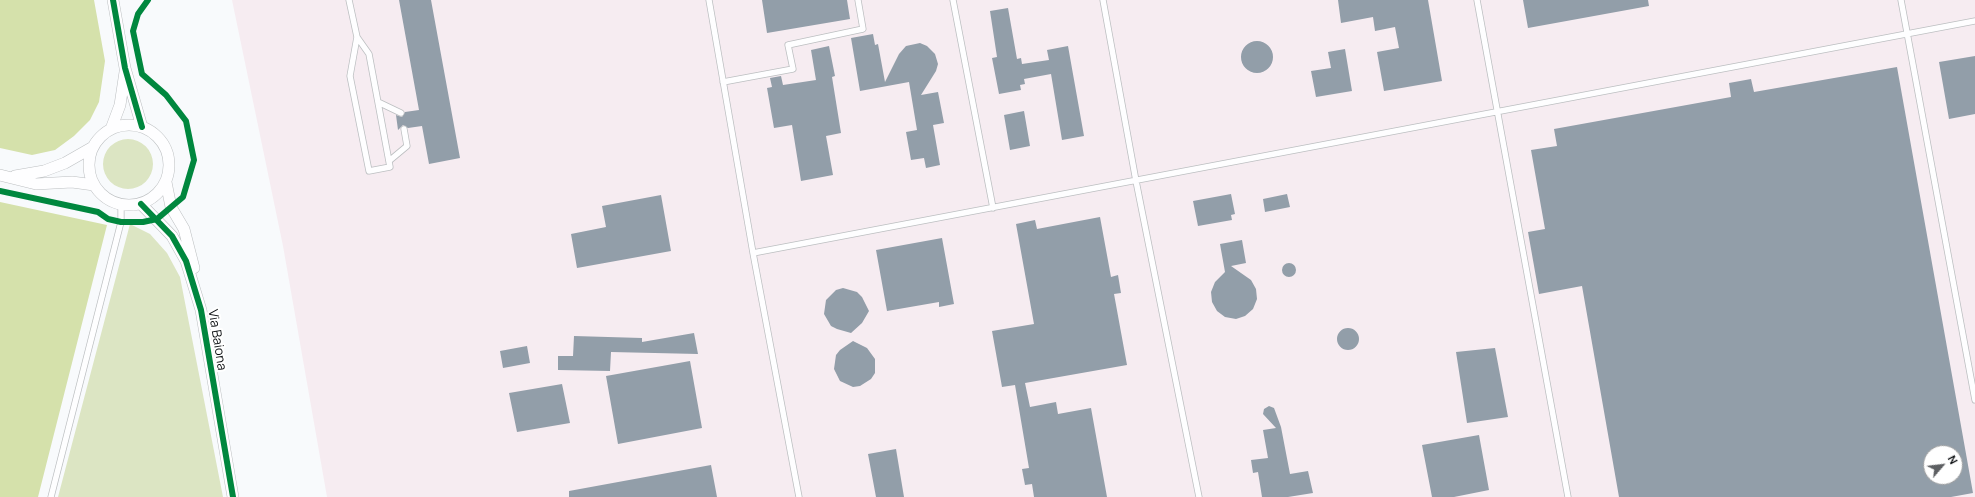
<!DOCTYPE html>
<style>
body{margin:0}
#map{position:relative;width:1975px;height:497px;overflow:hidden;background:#f8fafc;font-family:Manrope,sans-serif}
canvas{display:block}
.north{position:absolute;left:1923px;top:445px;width:40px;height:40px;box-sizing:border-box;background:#fff;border:1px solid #9d9e9f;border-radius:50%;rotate:62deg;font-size:11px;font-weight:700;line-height:16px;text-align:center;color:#090c0f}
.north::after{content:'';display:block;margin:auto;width:14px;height:18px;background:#5d5f62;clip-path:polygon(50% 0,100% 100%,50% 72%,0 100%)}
</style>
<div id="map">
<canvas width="1975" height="497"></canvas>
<div class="north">N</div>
</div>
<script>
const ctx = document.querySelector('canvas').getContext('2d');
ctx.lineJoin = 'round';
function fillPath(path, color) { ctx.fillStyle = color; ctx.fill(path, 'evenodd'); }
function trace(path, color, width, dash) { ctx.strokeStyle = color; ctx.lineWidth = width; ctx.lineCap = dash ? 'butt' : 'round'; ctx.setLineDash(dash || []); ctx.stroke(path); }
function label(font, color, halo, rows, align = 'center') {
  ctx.font = font + ' Manrope,sans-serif'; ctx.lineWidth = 4; ctx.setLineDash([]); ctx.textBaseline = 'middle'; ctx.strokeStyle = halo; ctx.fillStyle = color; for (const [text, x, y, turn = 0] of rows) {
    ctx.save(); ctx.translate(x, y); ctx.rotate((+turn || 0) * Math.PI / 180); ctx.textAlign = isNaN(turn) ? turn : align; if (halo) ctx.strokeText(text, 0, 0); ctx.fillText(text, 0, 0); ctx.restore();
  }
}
const industrial = new Path2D(`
 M232 0H1975V497H327L283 246ZM1931 453H1955V477H1931Z`);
const green = new Path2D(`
 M103 164a25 25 0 1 1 50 0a25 25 0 1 1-50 0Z
 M130 224 150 234 167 253 180 277 223 497H58Z`);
const forest = new Path2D(`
 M0 0H94L105 61 99 102 90 120 74 136 55 150 32 155 0 148Z
 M0 202 107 225 38 497H0Z`);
const building = new Path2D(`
 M399 0H431L460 158 429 164 422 126 408 128 403 125 398 130 396 115 402 117 405 112 419 110Z
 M762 0H847L850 19 767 33Z
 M1338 0H1428L1442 81 1384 91 1377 52 1399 48 1395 27 1375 31 1373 17 1341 23Z
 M1523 0H1648L1649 6 1528 28Z
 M1008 8 1017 59 1021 58 1022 64 1049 60 1047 50 1068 46 1084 136 1062 140 1051 74 1024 79 1025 84 1020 85 1021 90 999 94 992 58 997 57 990 11Z
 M873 34 875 45 878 44 885 82 899 54 906 46 920 43 927 46 935 54 938 64 936 71 921 95 938 92 944 123 933 125 940 165 926 168 924 158 911 160 906 132 917 130 909 82 860 91 851 38Z
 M1241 57a16 16 0 1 1 32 0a16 16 0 1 1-32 0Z
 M829 46 835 76 832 77 841 133 826 136 833 175 801 181 792 125 774 128 767 88 772 87 770 78 781 76 783 85 816 80 811 50Z
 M1345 49 1352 91 1316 97 1311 71 1331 68 1328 52Z
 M1975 56V114L1949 119 1939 62Z
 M1897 67 1973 493 1951 497H1619L1582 286 1539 294 1528 232 1545 229 1531 150 1557 146 1554 129 1731 97 1729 83 1751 79 1754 92ZM1931 453H1955V477H1931Z
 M1024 111 1030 146 1010 150 1004 115Z
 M1231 194 1235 214 1231 215 1232 220 1198 226 1193 201Z
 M1287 194 1290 207 1265 212 1263 199Z
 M661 195 671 251 577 268 571 234 606 227 602 206Z
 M1100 217 1111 277 1118 275 1121 293 1114 294 1127 365 1025 383 1030 407 1056 402 1058 414 1091 408 1107 497H1034L1032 484 1025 485 1022 469 1029 468 1015 385 1002 387 992 331 1034 324 1016 224 1035 220 1037 229Z
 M942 238 954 304 939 307V302L887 311 876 250Z
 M1242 240 1246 263 1231 266 1251 280 1256 289 1257 299 1253 309 1245 316 1236 319 1225 317 1217 311 1212 302 1211 292 1215 282 1225 272 1220 244Z
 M1282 270a7 7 0 1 1 14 0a7 7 0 1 1-14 0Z
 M843 288 857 292 862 297 869 311 862 323 851 333 837 329 831 326 824 314 826 300 836 290Z
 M1337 339a11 11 0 1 1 22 0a11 11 0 1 1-22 0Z
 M694 333 698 354 611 352 610 371 558 370V356H573L574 336 642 338V342Z
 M853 341 867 348 875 359V373L871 379 860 386 853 387 840 381 834 369 836 355 840 350Z
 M527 346 530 363 503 368 500 351Z
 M1495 348 1508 417 1467 423 1456 352Z
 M690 361 702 428 618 444 606 376Z
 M562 384 570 423 517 432 509 393Z
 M1269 406 1274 408 1281 427 1290 474 1308 471 1313 493 1288 497H1262L1258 472 1253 473 1251 460 1268 458 1263 430 1276 428 1263 414 1264 409Z
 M1479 435 1489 490 1454 497H1432L1422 445Z
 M896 449 904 497H876L868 454Z
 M711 465 717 497H569V491Z`);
const service = new Path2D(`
 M349 0 357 37 369 54 390 167 369 171 350 76 357 37
 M709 0 753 253 799 497
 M953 0 993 208
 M1103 0 1136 181 1199 497
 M1477 0 1568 497
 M1901 0 1975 400
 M723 82 793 69 788 45 863 29 858 0
 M378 102 401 113
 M389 161 407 146 404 129
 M753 253 1975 21
 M51 497 121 222V205`);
const minor = new Path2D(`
 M113 0 125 68 142 127
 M89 165a40 40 0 1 1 80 0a40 40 0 1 1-80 0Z
 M111 129 120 105 125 72
 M0 175 36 184 72 182 94 185
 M15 176 44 171 65 163 93 147
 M166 182 171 207 184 229 194 268
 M141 204 172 236 186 261 201 310 233 497`);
const cycleway = new Path2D(`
 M113 0 125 68 142 127
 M0 191 98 212 108 219 121 222H143L157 219 183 197 194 160 186 121 166 95 142 74 133 31 138 14 148 0
 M141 204 172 236 186 261 201 310 233 497`);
const streetNames = [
 ["Via Baiona",217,340,81]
];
fillPath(industrial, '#f6ecf1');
fillPath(green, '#dce5c3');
fillPath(forest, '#d5e1ab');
fillPath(building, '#929ea9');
trace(service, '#bcbfc1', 7);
trace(minor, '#bcbfc1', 12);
trace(service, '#fefeff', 5.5);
trace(minor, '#fefeff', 11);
trace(cycleway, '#00873e', 6);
label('13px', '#090c0f', '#fff', streetNames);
</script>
